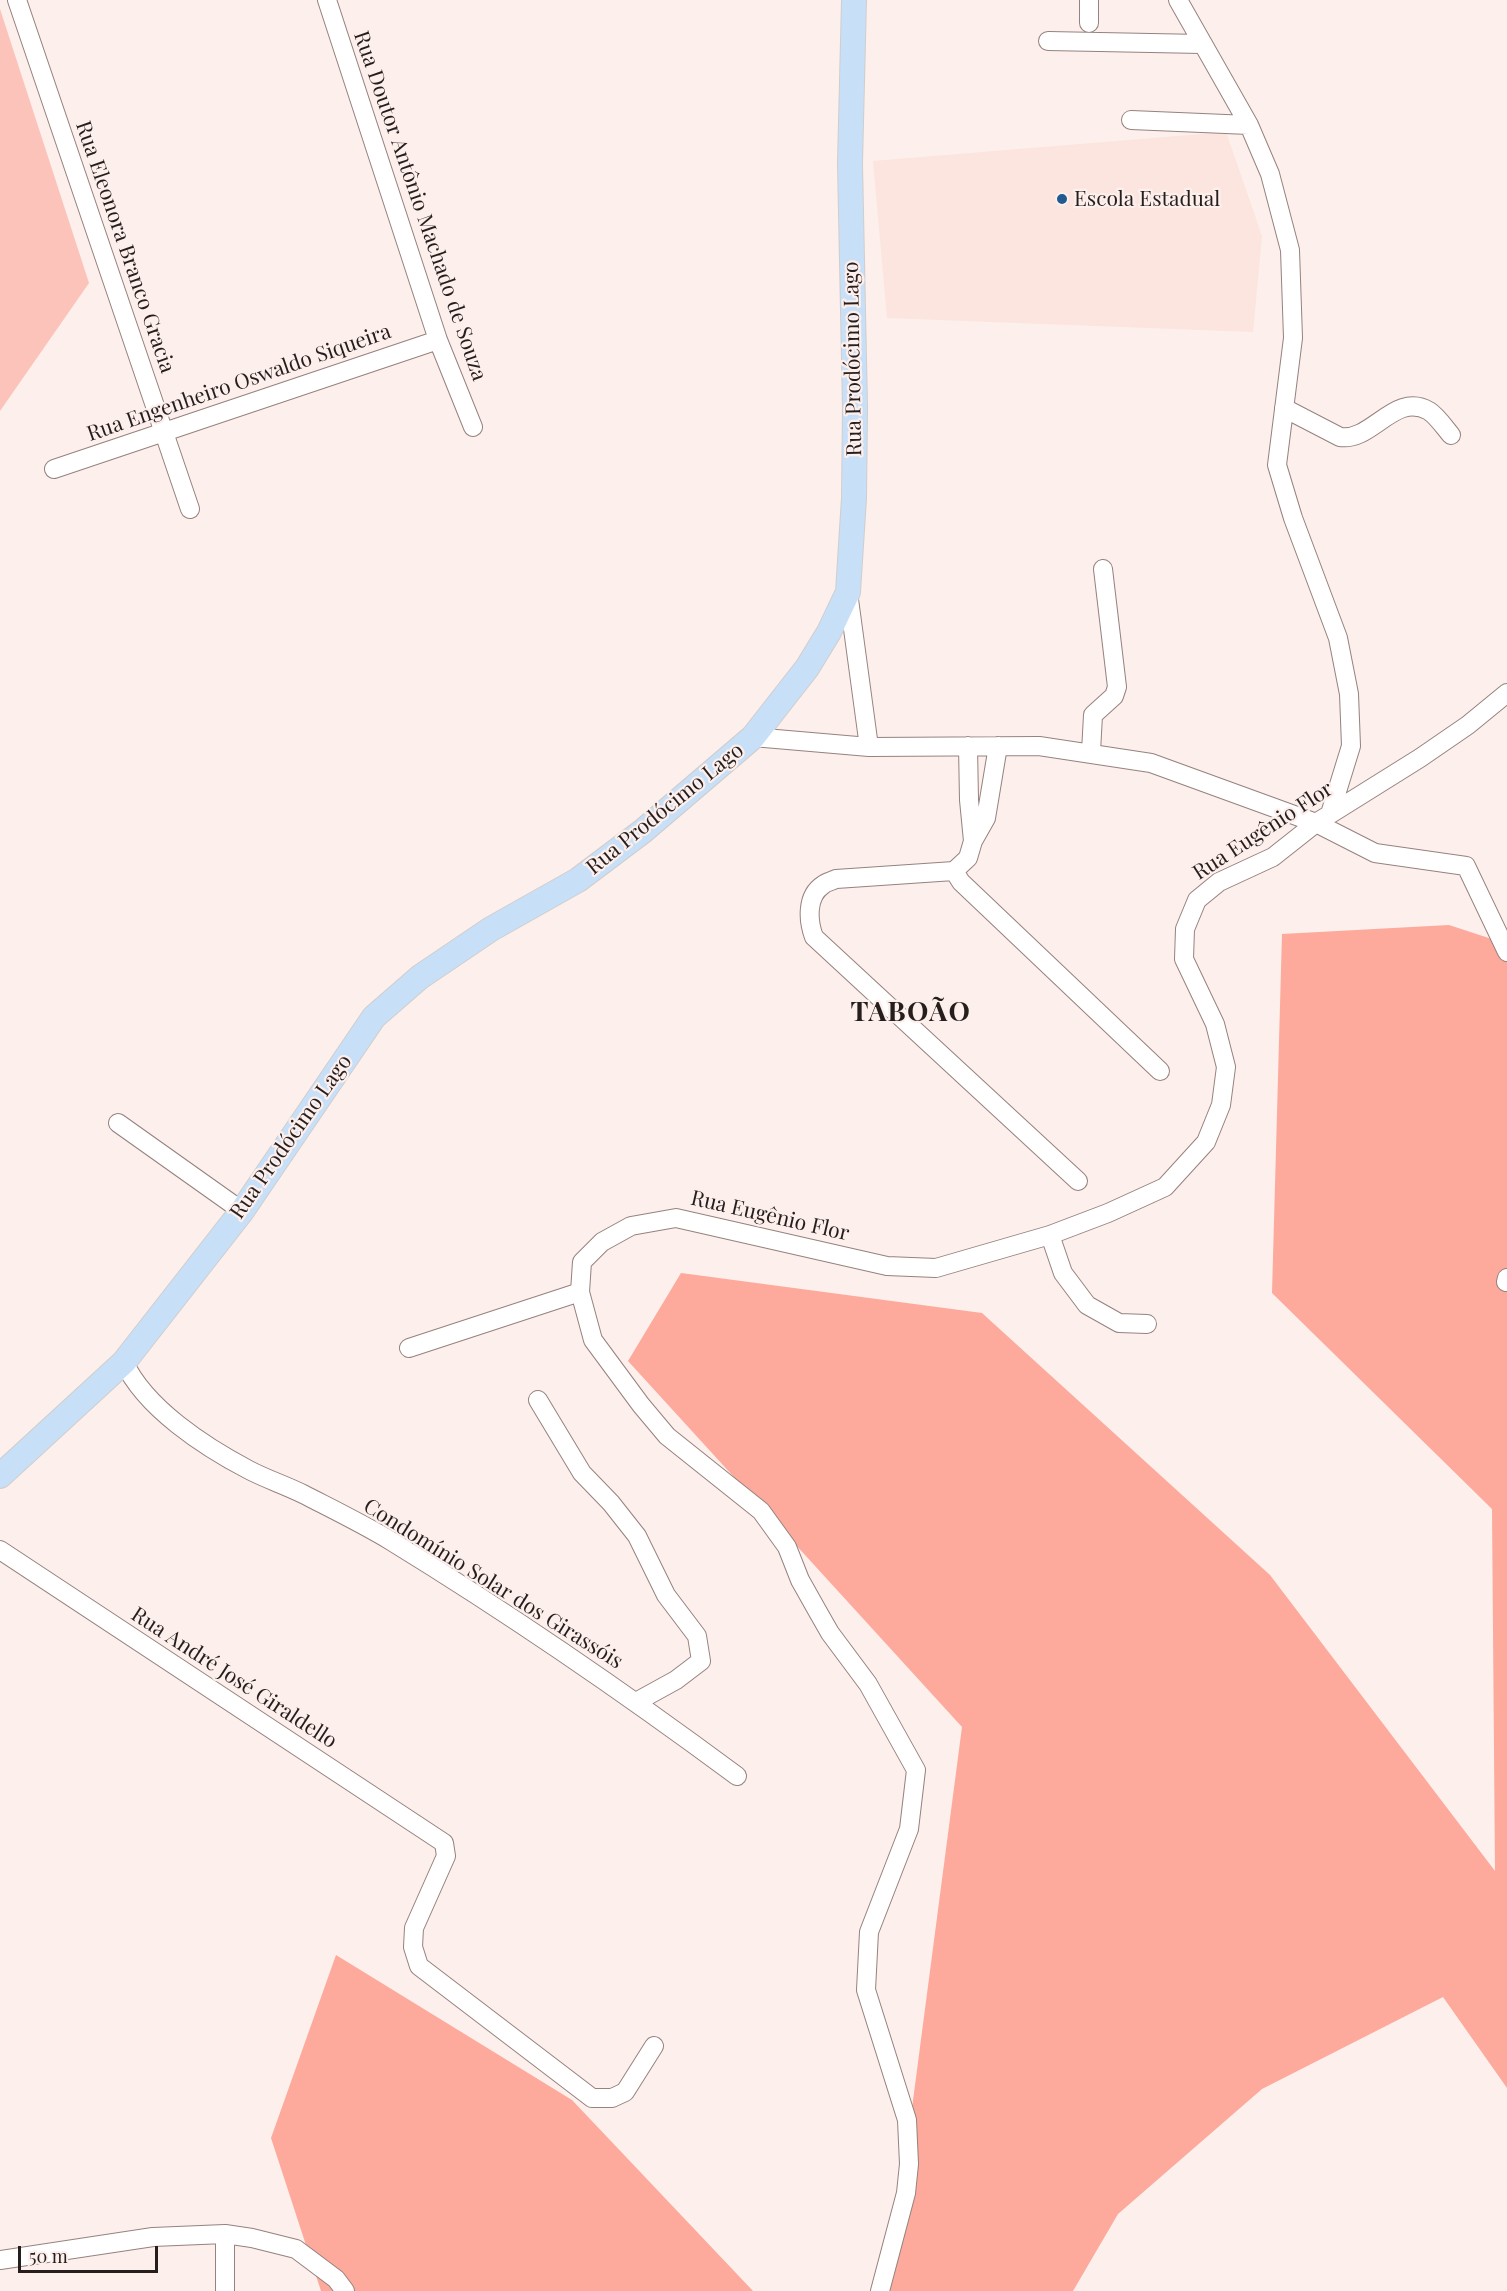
<!DOCTYPE html>
<meta charset="utf-8">
<style>
body{margin:0}
#map{position:relative;width:1507px;height:2291px;overflow:hidden;background:#fcefec;font-family:"Playfair Display",serif}
canvas{display:block}
.scale{position:absolute;left:18px;top:2246px;width:140px;height:27px;box-sizing:border-box;border:3px solid #261e1d;border-top:0;padding-left:8px;font-size:18px;line-height:21px;white-space:nowrap;color:#261e1d;-webkit-text-stroke:4px #fcefec;paint-order:stroke}
</style>
<div id="map">
<canvas width="1507" height="2291"></canvas>
<div class="scale">50 m</div>
</div>
<script>
const ctx = document.querySelector('canvas').getContext('2d');
ctx.lineJoin = 'round';
function fillPath(path, color) { ctx.fillStyle = color; ctx.fill(path, 'evenodd'); }
function trace(path, color, width, dash) { ctx.strokeStyle = color; ctx.lineWidth = width; ctx.lineCap = dash ? 'butt' : 'round'; ctx.setLineDash(dash || []); ctx.stroke(path); }
function label(font, color, halo, rows, align = 'center') {
  ctx.font = font + ' "Playfair Display",serif'; ctx.lineWidth = 4.5; ctx.setLineDash([]); ctx.textBaseline = 'middle'; ctx.strokeStyle = halo; ctx.fillStyle = color; for (const [text, x, y, turn = 0] of rows) {
    ctx.save(); ctx.translate(x, y); ctx.rotate((+turn || 0) * Math.PI / 180); ctx.textAlign = isNaN(turn) ? turn : align; if (halo) ctx.strokeText(text, 0, 0); ctx.fillText(text, 0, 0); ctx.restore();
  }
}
const built = new Path2D(`
 M1226 132 1262 236 1253 332 887 318 873 161Z`);
const green = new Path2D(`
 M0 9 89 283 0 411Z`);
const forest = new Path2D(`
 M1449 925 1507 944V2088L1443 1997 1262 2089 1118 2214 1073 2291H888L962 1727 628 1361 681 1273 982 1313 1270 1575 1495 1871 1492 1509 1272 1293 1282 934Z
 M336 1955 572 2100 753 2291H321L271 2138Z`);
const minor = new Path2D(`
 M17 0 190 509
 M327 0 438 340 473 427
 M1089 0V23
 M1178 0 1249 125 1270 174 1290 250 1293 338 1277 465 1293 518 1338 638 1349 694 1351 746 1330 814
 M1048 41 1202 44
 M1131 120 1249 125
 M1284 408 1340 437C1372 442 1395 391 1429 411 1437 416 1445 428 1451 435
 M54 469 438 340
 M848 592 869 747
 M753 737 869 747 1039 746 1151 763 1316 823 1375 853 1466 866 1507 952
 M968 746 969 800 973 841
 M998 746 986 818 973 841 968 858 954 871 836 879C832 881 826 882 823 885 806 896 808 921 814 937L1078 1181
 M1091 752 1093 715 1114 696 1117 687 1103 569
 M954 871 961 882 1160 1071
 M118 1123 242 1211
 M1050 1235 1063 1273 1087 1305 1119 1323 1147 1324
 M1506 1282 1507 1278
 M409 1348 580 1292
 M124 1362C145 1408 205 1447 249 1470 266 1479 285 1485 303 1494 332 1509 363 1524 391 1541 510 1614 625 1693 737 1776
 M538 1400 582 1473 611 1503 637 1536 666 1595 697 1636 701 1661 676 1680 636 1702
 M0 1550 444 1843 446 1856 414 1928 413 1947 419 1966 592 2098H612L625 2092 654 2046
 M0 2260 153 2237 225 2234 252 2238 296 2249 336 2279 345 2291
 M225 2291V2234
 M880 2291 906 2193 909 2164 907 2120 866 1990 869 1932 909 1829 916 1770 868 1684 830 1633 818 1612 800 1580 787 1547 761 1511 667 1436 641 1405 593 1340 580 1292 582 1262 602 1242 631 1226 676 1218 887 1266 936 1268 1050 1235 1108 1213 1165 1187 1206 1142 1221 1105 1226 1067 1215 1024 1184 959 1185 929 1197 900 1219 882 1273 857 1316 823 1420 758 1468 725 1507 693`);
const major = new Path2D(`
 M0 1476 124 1362 242 1211 374 1017 420 977 491 929 578 880 643 831 753 737 807 668 829 632 848 592 854 498 855 408 850 163 854 0`);
const markers = [
 [1062,199,6,"#215991"]
];
const poiNames = [
 ["Escola Estadual",1074,199]
];
const streetNames = [
 ["Rua Doutor Antônio Machado de Souza",420,206,71],
 ["Rua Eleonora Branco Gracia",125,247,71],
 ["Rua Prodócimo Lago",853,359,-91],
 ["Rua Engenheiro Oswaldo Siqueira",239,383,-19],
 ["Rua Prodócimo Lago",665,809,-39],
 ["Rua Eugênio Flor",1263,831,-33],
 ["Rua Prodócimo Lago",291,1137,-55],
 ["Rua Eugênio Flor",770,1216,13],
 ["Condomínio Solar dos Girassóis",493,1584,32],
 ["Rua André José Giraldello",234,1678,33]
];
const districtNames = [
 ["TABOÃO",911,1013]
];
fillPath(built, '#fce4df');
fillPath(green, '#fbc3b9');
fillPath(forest, '#fda99b');
trace(minor, '#96827e', 20);
trace(major, '#cfcecd', 26);
trace(minor, '#fff', 18);
trace(major, '#c8dff8', 24);
for (const [x, y, r, color] of markers) { const dot = new Path2D(); dot.arc(x, y, r, 0, 2 * Math.PI); ctx.fillStyle = color; ctx.fill(dot); trace(dot, '#fcefec', 2); }
label('21px', '#261e1d', '#fcefec', poiNames, 'left');
label('21px', '#261e1d', '#fcefec', streetNames);
ctx.letterSpacing = '1.5px';
label('bold 27px', '#261e1d', '#fcefec', districtNames);
ctx.letterSpacing = '0px';
</script>
